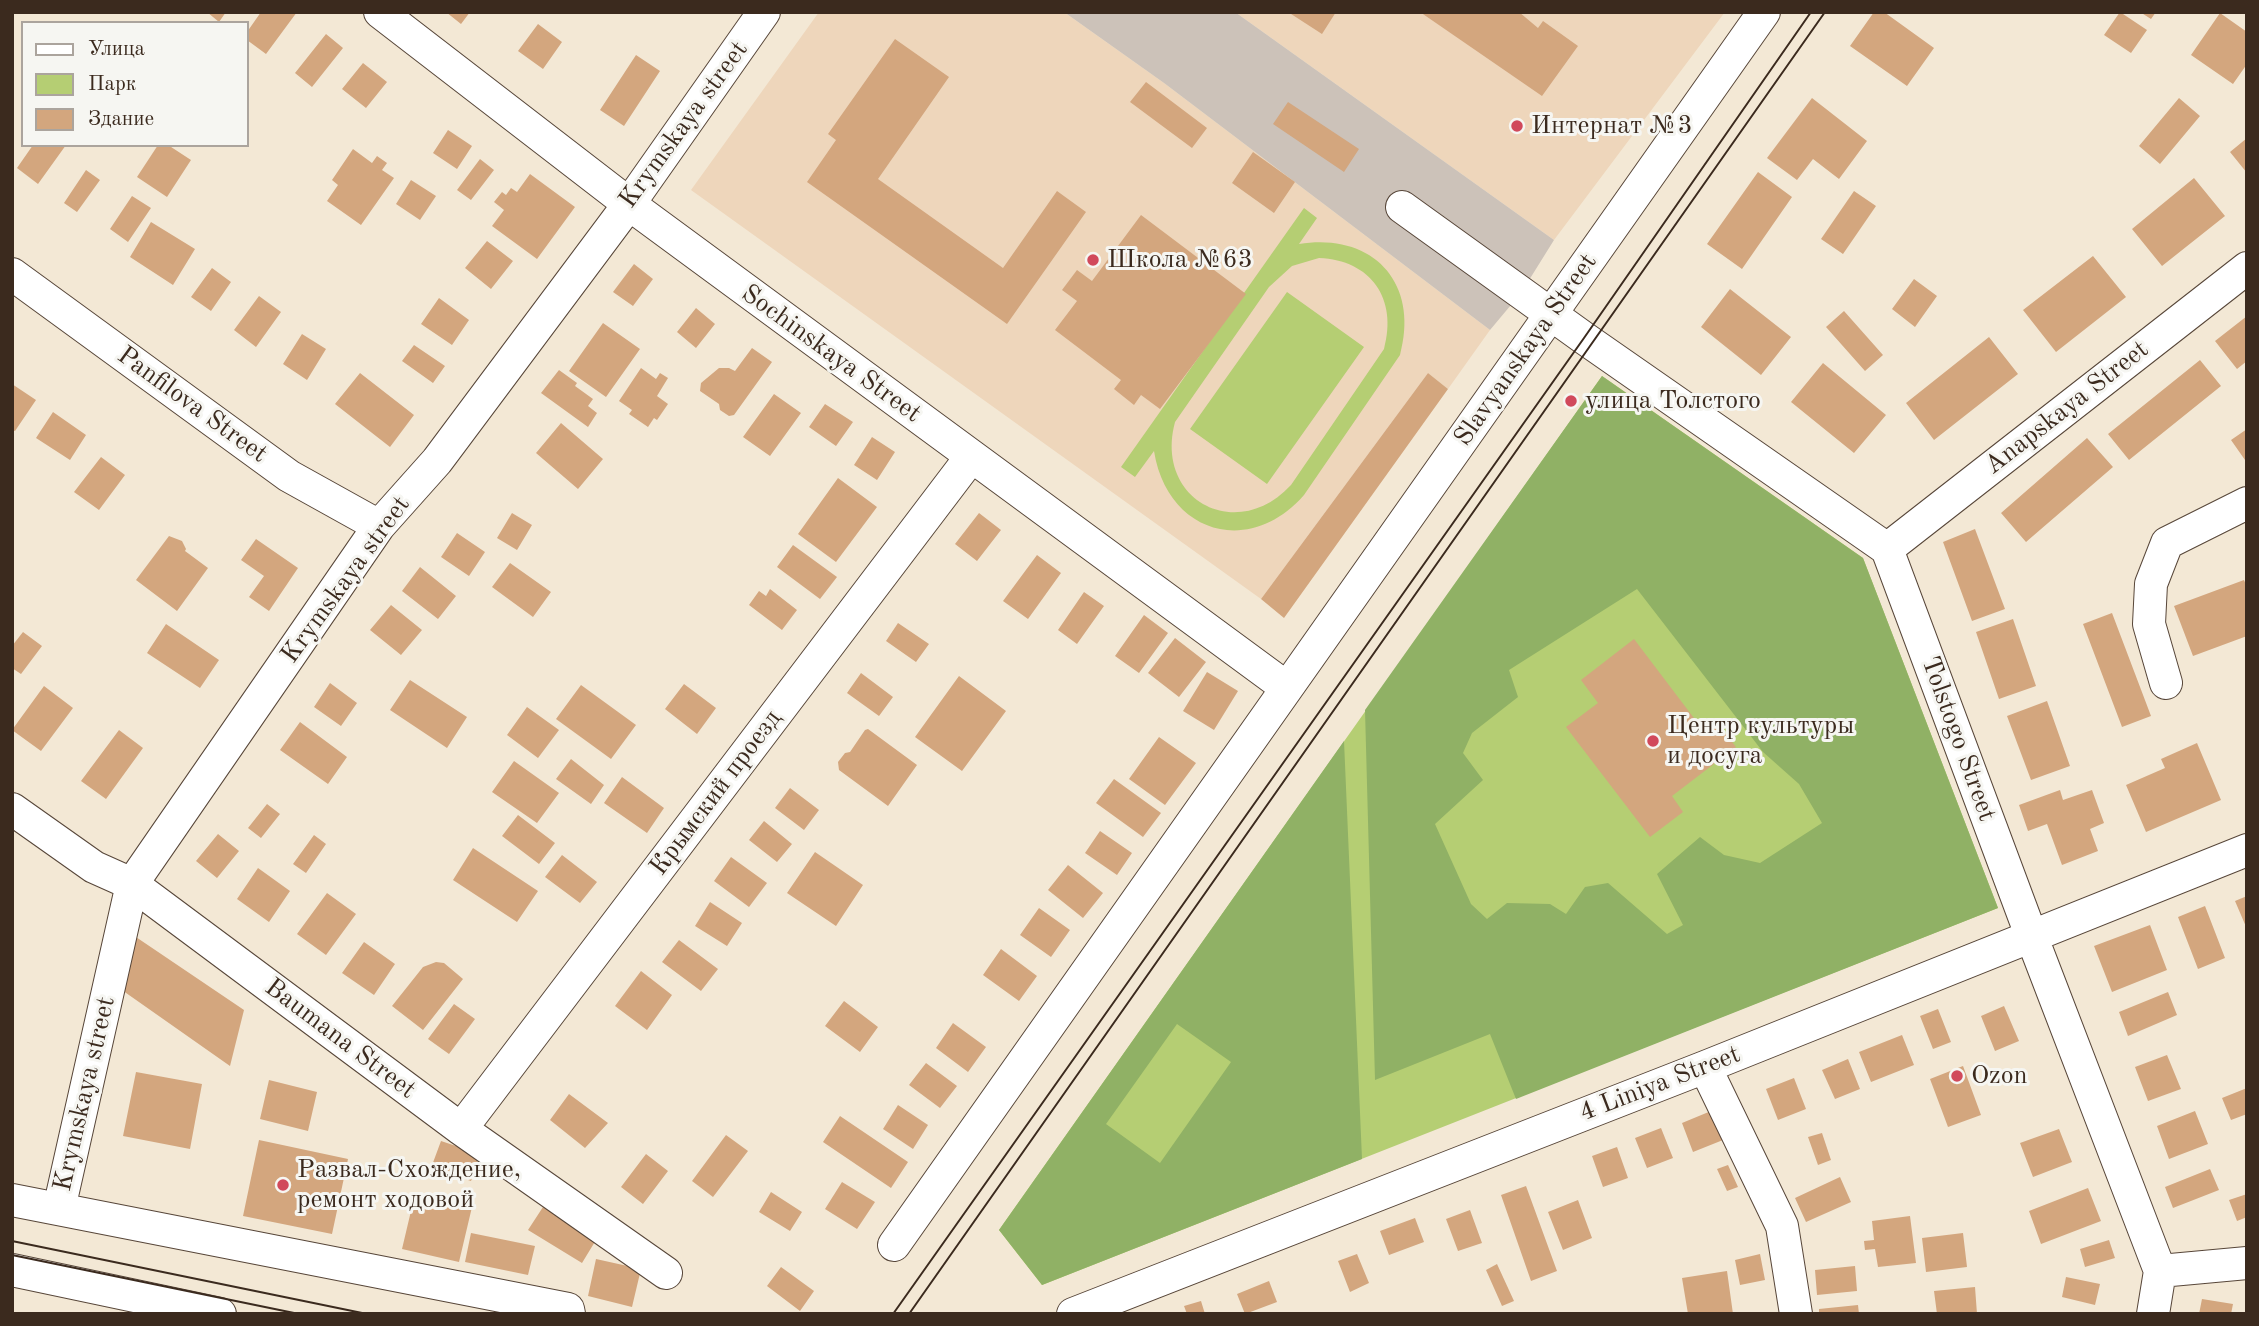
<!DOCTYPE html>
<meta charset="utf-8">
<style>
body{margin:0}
#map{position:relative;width:2259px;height:1326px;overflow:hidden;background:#f3e8d5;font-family:"Old Standard TT",serif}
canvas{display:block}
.frame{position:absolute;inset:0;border:14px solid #3b2a1e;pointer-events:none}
.legend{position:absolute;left:21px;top:21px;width:228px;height:126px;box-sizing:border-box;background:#f6f6f2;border:2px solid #aba49d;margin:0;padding:9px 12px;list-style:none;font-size:21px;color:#3b2a1e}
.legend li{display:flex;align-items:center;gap:14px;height:35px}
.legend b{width:35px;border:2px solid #aba49d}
</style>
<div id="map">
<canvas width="2259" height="1326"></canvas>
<div class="frame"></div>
<ul class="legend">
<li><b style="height:9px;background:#fff"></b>Улица</li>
<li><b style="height:19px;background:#b5ce73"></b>Парк</li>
<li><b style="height:19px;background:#d3a67e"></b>Здание</li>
</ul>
</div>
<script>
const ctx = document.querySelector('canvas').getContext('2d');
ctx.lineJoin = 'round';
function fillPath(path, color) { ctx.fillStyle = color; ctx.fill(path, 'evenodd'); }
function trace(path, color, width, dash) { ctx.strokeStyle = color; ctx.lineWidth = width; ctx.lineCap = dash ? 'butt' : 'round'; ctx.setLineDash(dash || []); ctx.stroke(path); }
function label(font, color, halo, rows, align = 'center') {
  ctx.font = font + ' "Old Standard TT",serif'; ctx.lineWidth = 6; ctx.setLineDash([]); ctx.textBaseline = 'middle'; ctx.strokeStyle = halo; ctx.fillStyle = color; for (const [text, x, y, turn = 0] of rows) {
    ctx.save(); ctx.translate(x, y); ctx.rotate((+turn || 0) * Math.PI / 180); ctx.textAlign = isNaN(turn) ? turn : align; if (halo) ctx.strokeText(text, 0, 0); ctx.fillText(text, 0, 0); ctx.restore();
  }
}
const built = new Path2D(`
 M819 12H1064L1164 83 1490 330 1448 389 1428 373 1261 599 691 190Z
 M1235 12H1725L1554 240Z`);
const industrial = new Path2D(`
 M1064 12H1235L1554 240 1521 293 1490 330 1164 83Z`);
const green = new Path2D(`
 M1304 208 1317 218 1299 244C1373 232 1420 283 1400 355L1304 495C1249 558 1167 533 1154 451L1135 477 1121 467ZM1319 258C1371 260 1398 299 1384 349L1291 485C1237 544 1154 500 1175 422L1269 287 1292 266Z
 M1287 292 1364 347 1267 484 1190 429Z
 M1602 376 1863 558 1998 908 1042 1285 999 1230Z`);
const forest = new Path2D(`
 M1602 376 1863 558 1998 908 1516 1099 1490 1034 1375 1080 1365 710ZM1637 589 1763 752 1799 784 1822 823 1760 863 1724 855 1700 837 1657 874 1683 925 1667 934 1608 883 1585 887 1566 914 1550 904 1507 903 1487 919 1471 904 1435 824 1483 780 1463 753 1472 733 1518 697 1509 670Z
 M1344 741 1362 1159 1042 1285 999 1230ZM1177 1024 1231 1062 1160 1163 1106 1124Z`);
const building = new Path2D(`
 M207 12H226L219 22Z
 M261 12H297L266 54 247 40V32Z
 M446 12H470L461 24Z
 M1288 12H1336L1322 34Z
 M1420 12H1519L1538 28 1543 21 1578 46 1542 96Z
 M1874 12H1884L1934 48 1907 86 1850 46Z
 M2120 12 2147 30 2131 53 2104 35Z
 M2140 12H2156L2151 19Z
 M2220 13 2247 32V64L2233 84 2191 55Z
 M538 24 562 42 543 69 518 51Z
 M326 34 343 48 312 87 295 73Z
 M895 39 949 77 878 179 1003 268 1057 191 1086 212 1007 324 807 182 836 140 828 134Z
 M636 55 660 71 624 126 600 110Z
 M363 63 387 82 366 108 342 89Z
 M1146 82 1207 128 1192 148 1130 102Z
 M1812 98 1867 141 1839 179 1813 159 1797 180 1767 158Z
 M2179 98 2200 116 2160 164 2139 146Z
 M1288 102 1359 149 1344 172 1273 124Z
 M448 130 472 146 457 169 433 153Z
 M2247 138V173L2230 152Z
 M33 145H66L38 184 17 168Z
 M158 145H168L191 160 167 197 137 177Z
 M353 149 372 163 377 156 387 163 382 170 394 178 361 225 327 201 338 185 332 180Z
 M1253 152 1295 182 1274 213 1232 183Z
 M480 159 494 170 471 200 457 190Z
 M86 170 100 180 77 212 64 203Z
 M1758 172 1792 197 1742 269 1707 244Z
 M530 174 575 207 537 259 492 226 504 210 494 202 502 192 506 195 511 188 517 192Z
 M2194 178 2225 216 2162 266 2132 229Z
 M411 180 436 196 420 220 396 204Z
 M1854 191 1876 206 1843 254 1821 239Z
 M132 196 151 208 128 242 110 229Z
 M1141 215 1246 294 1160 409 1141 395 1134 405 1114 389 1121 380 1055 330 1077 301 1062 290 1077 270 1092 281Z
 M151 222 195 249 173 285 130 257Z
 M487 241 513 261 491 289 465 268Z
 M2093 256 2126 297 2056 352 2023 310Z
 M634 264 653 279 633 306 613 292Z
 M212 268 231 282 211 311 191 297Z
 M1914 279 1937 296 1915 327 1892 309Z
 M1730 289 1791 337 1761 375 1701 327Z
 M259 296 281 312 256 347 234 330Z
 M439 298 469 320 452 345 421 324Z
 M696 308 715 324 696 348 677 332Z
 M1844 311 1883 355 1865 371 1826 327Z
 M2247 316V361L2237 369 2215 341Z
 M603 323 640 349 606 397 569 371Z
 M302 334 326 349 307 380 283 364Z
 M1989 337 2018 374 1934 440 1906 403Z
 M414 345 445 366 433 383 402 361Z
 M752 348 772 362 734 415 729 416 720 410 719 404 700 391 701 383 719 368H729L735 371Z
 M2200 360 2221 386 2129 460 2108 434Z
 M1823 363 1886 415 1854 453 1791 402Z
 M641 368 656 379 660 373 668 378 657 396 668 404 657 420 654 418 648 427 629 414 632 410 619 401Z
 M559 370 577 383 575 386 593 399 588 406 597 413 588 427 541 393Z
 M360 373 414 415 390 447 335 404Z
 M1428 373 1448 389 1284 618 1261 599Z
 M12 384 36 400 15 431 12 430Z
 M774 394 801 413 770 456 743 437Z
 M825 404 853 422 836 446 809 427Z
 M53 412 86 435 70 460 36 438Z
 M561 423 603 459 578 489 536 453Z
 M2247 429V459L2245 460 2231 440Z
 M872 437 895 452 877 480 854 465Z
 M2087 438 2113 467 2026 542 2001 513Z
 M101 457 125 475 99 510 74 492Z
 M838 478 877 507 836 562 798 534Z
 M512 513 532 525 517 550 497 538Z
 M979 513 1001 530 977 561 955 544Z
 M1975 529 2005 609 1972 621 1943 542Z
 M457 533 485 552 469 576 441 557Z
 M169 536 182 541 186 549 185 551 208 568 177 611 136 580Z
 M256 539 298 568 269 611 249 597 264 576 241 560Z
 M793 545 837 577 820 599 777 567Z
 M1037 555 1061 573 1028 619 1003 601Z
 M510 563 551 592 533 617 492 587Z
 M420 567 456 596 438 619 402 591Z
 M2244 580 2247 587V636L2193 656 2174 606Z
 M770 589 797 610 782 630 749 605 759 591 766 596Z
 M1084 592 1104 606 1077 644 1058 630Z
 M391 605 422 630 401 655 370 630Z
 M2112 613 2151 716 2122 727 2083 624Z
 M1144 615 1168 633 1139 673 1115 656Z
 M2013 619 2036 686 1999 699 1976 632Z
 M898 623 929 644 916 662 886 641Z
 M166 624 219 660 200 688 147 653Z
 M23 632 42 646 21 674 12 668V646Z
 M1175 638 1206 662 1179 697 1148 673Z
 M1634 639 1706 734 1719 725 1736 747 1672 796 1683 812 1650 837 1566 727 1598 703 1581 680Z
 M1207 672 1238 691 1214 730 1183 711Z
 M861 673 893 697 879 716 847 693Z
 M959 676 1006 711 962 771 915 737Z
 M410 680 467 717 447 748 390 710Z
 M330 683 357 703 341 726 314 707Z
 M684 684 716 708 697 734 665 709Z
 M581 685 636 725 611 759 556 719Z
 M44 686 73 708 41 751 12 730Z
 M2047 701 2070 766 2031 780 2007 716Z
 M527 707 559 730 538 758 507 735Z
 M300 722 347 757 328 784 280 750Z
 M868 729 917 765 888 806 839 770 838 762 845 753 850 752 865 730Z
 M119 730 143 748 106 799 81 781Z
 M1159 737 1196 763 1165 805 1129 779Z
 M2197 743 2221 800 2146 832 2126 785 2165 768 2161 759Z
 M571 759 604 785 591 804 556 779Z
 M514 761 559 793 537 823 492 792Z
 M622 777 664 808 647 833 604 803Z
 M1114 779 1161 813 1143 837 1096 803Z
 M790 788 819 810 804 830 775 808Z
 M2060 790 2063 800 2092 790 2104 823 2090 829 2098 851 2062 865 2047 824 2028 831 2019 805Z
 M267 804 280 814 261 838 248 828Z
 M518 815 555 843 539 864 502 836Z
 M764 821 792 844 777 862 749 840Z
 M1100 831 1132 853 1117 875 1085 853Z
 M218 834 239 851 217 878 196 861Z
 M314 835 326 844 306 873 293 864Z
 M473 848 538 891 517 922 453 880Z
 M815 852 863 885 836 926 787 893Z
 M562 855 597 882 580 903 545 877Z
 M731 857 767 883 749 907 714 881Z
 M1068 865 1103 893 1083 918 1048 890Z
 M258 868 290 891 269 922 237 899Z
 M327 893 356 914 326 955 297 934Z
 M2247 896V929L2235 901Z
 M710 902 742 923 727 946 695 926Z
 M2205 906 2225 958 2198 969 2178 917Z
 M1039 908 1070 930 1051 957 1020 935Z
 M2150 925 2167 970 2112 992 2094 946Z
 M130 933 244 1010 230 1066 119 988Z
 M679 940 718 969 701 991 662 962Z
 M364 942 395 964 374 995 342 973Z
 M1001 949 1037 976 1019 1001 983 975Z
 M436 962 444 963 463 979 423 1030 392 1006 423 967Z
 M641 971 672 995 647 1030 615 1006Z
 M2168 992 2177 1015 2128 1036 2119 1012Z
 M844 1001 878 1027 860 1052 825 1026Z
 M454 1004 475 1019 449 1054 428 1039Z
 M2004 1006 2019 1041 1995 1051 1981 1016Z
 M1938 1009 1951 1042 1933 1049 1920 1016Z
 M953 1023 986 1047 968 1072 936 1048Z
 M1902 1035 1914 1065 1871 1082 1859 1052Z
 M2167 1055 2181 1089 2148 1101 2135 1067Z
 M1848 1059 1860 1089 1835 1099 1822 1070Z
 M926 1063 957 1086 940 1108 909 1085Z
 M1963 1066 1981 1115 1948 1127 1930 1079Z
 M136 1072 202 1084 190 1149 123 1136Z
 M1794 1078 1806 1109 1778 1120 1766 1089Z
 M269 1080 317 1092 308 1131 260 1119Z
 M2247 1088V1114L2231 1120 2222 1098Z
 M569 1094 608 1123 585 1148 550 1120Z
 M898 1105 928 1125 913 1149 883 1129Z
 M1711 1111 1723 1140 1693 1152 1682 1123Z
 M2195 1111 2208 1144 2169 1159 2157 1126Z
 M840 1116 908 1162 891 1188 823 1142Z
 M1661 1128 1673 1158 1647 1168 1635 1138Z
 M2059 1129 2072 1162 2033 1177 2020 1143Z
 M1822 1133 1831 1160 1818 1165 1808 1137Z
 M726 1135 748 1151 713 1197 692 1181Z
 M259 1140 348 1159 332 1234 243 1216Z
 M441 1141 480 1154 471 1181 431 1168Z
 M1617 1147 1628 1178 1603 1187 1592 1156Z
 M646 1154 668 1171 643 1204 621 1187Z
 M1728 1165 1738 1187 1727 1191 1717 1169Z
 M2210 1169 2219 1190 2173 1208 2165 1187Z
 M1840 1177 1851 1202 1806 1222 1795 1198Z
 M842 1182 875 1202 857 1229 825 1209Z
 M1526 1186 1557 1271 1531 1281 1501 1195Z
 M2088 1188 2101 1221 2041 1244 2029 1211Z
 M771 1192 802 1212 790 1231 759 1212Z
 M415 1194 472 1207 459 1262 402 1249Z
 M2247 1194V1217L2237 1221 2229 1200Z
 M1578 1200 1592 1238 1563 1250 1548 1212Z
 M543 1207 596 1240 582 1263 528 1230Z
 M1470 1210 1482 1243 1458 1251 1446 1219Z
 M1910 1216 1916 1263 1878 1267 1875 1249 1865 1250 1864 1241 1874 1240 1872 1221Z
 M1415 1218 1424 1242 1389 1255 1380 1231Z
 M471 1233 535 1246 528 1275 465 1262Z
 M1963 1233 1967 1267 1926 1272 1922 1238Z
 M2109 1240 2115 1258 2085 1267 2080 1249Z
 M1357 1254 1369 1283 1350 1292 1338 1261Z
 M1760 1254 1765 1280 1740 1285 1735 1260Z
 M596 1259 641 1269 632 1307 588 1296Z
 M1497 1264 1514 1301 1502 1306 1486 1270Z
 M1855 1266 1857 1291 1817 1295 1815 1270Z
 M781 1267 814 1291 800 1311 767 1286Z
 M1727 1271 1733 1314H1688L1682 1278Z
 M2066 1277 2100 1284 2095 1305 2062 1297Z
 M1269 1281 1277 1302 1245 1314 1237 1294Z
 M1975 1287 1977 1314H1937L1934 1291Z
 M2202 1299 2233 1304 2231 1314H2199Z
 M1201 1301 1205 1314H1187L1184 1306Z
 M1858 1305 1859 1314H1819V1309Z`);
const minor = new Path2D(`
 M380 12 629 204 1287 688
 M1402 207 1584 338 1887 549 2031 935 2160 1271 2153 1314
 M12 274 289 476 379 526
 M1887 549 2247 268
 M2166 683 2149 624 2151 584 2167 543 2247 503
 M12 809 94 867 132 884 461 1129 666 1273
 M1705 1067 1782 1226 1796 1314
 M461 1129 971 457
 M12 1200 568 1309 569 1314
 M59 1209 132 884 379 526 437 461 629 204 764 12
 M894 1245 1764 12
 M12 1270 220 1314
 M2160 1271 2247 1263
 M1073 1314 1705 1067 2247 850`);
const tram = new Path2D(`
 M12 1241 367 1314
 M12 1255 299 1314
 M893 1314 1584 338 1811 12
 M909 1314 1825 12`);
const markers = [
 [1517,126,7,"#d1495b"],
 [1093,260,7,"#d1495b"],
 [1571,401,7,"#d1495b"],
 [1653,741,7,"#d1495b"],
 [1957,1076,7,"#d1495b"],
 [283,1185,7,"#d1495b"]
];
const streetNames = [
 ["Krymskaya street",684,125,-54],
 ["Slavyanskaya Street",1526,350,-55],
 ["Sochinskaya Street",831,354,36],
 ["Panfilova Street",192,405,36],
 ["Anapskaya Street",2067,408,-38],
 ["Krymskaya street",346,580,-54],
 ["Tolstogo Street",1958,739,70],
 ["Крымский проезд",716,793,-53],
 ["Baumana Street",340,1039,37],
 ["4 Liniya Street",1660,1084,-21],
 ["Krymskaya street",85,1094,-77]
];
const poiNames = [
 ["Интернат №3",1531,126],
 ["Школа №63",1107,260],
 ["улица Толстого",1585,401],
 ["Центр культуры",1667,726],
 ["и досуга",1667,756],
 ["Ozon",1971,1076],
 ["Развал-Схождение,",297,1170],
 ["ремонт ходовой",297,1200]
];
fillPath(built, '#eed6bb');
fillPath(industrial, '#ccc2b9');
fillPath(green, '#b5ce73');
fillPath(forest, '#90b165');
fillPath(building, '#d3a67e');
trace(minor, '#574639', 34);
trace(minor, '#fff', 32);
trace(tram, '#3b2a1e', 2);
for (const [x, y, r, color] of markers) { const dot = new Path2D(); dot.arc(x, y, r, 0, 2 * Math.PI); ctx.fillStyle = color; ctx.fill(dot); trace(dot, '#f6f6f2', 2.5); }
label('26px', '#3b2a1e', '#f6f6f2', streetNames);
label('26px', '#3b2a1e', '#f6f6f2', poiNames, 'left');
</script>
